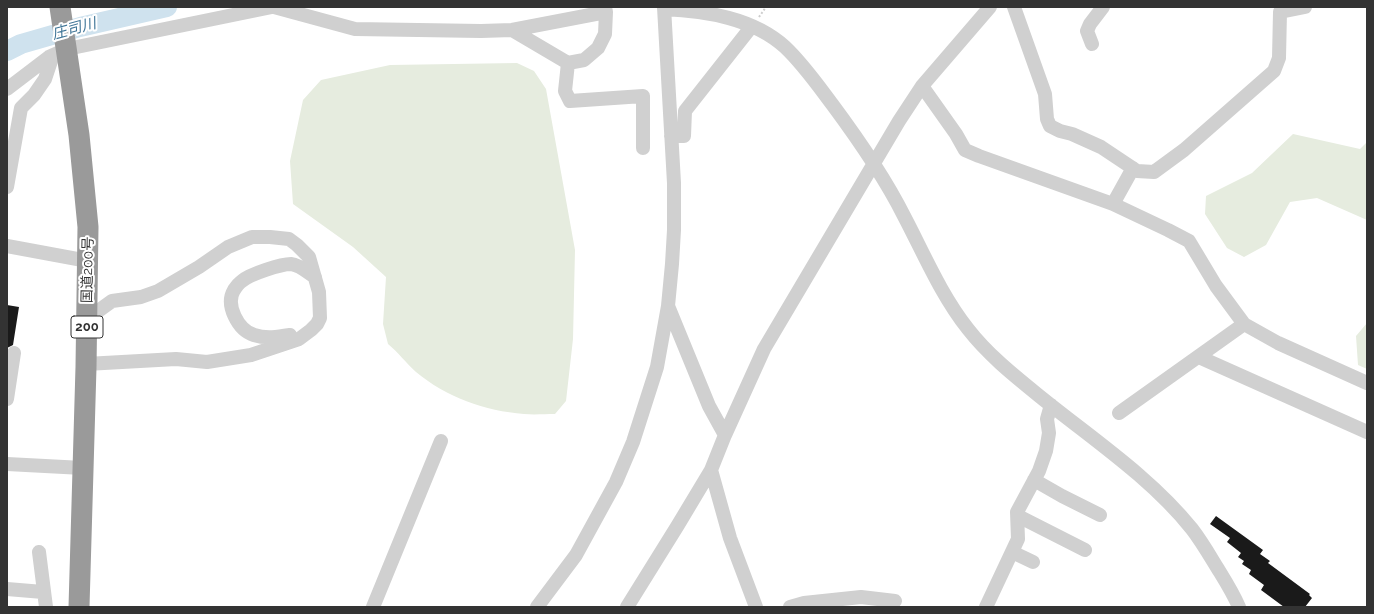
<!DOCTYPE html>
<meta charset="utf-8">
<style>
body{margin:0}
#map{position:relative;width:1374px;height:614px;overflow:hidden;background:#fff;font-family:Raleway,sans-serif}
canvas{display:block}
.frame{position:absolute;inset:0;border:8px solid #333;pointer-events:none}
</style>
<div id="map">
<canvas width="1374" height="614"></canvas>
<div class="frame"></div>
</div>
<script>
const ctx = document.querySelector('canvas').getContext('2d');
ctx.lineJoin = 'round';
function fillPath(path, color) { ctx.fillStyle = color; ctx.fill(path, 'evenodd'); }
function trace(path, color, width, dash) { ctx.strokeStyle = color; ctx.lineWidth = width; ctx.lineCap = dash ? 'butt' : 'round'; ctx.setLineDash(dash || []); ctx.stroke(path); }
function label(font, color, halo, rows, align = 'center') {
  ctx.font = font + ' Raleway,"Noto Sans JP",sans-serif'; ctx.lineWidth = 4; ctx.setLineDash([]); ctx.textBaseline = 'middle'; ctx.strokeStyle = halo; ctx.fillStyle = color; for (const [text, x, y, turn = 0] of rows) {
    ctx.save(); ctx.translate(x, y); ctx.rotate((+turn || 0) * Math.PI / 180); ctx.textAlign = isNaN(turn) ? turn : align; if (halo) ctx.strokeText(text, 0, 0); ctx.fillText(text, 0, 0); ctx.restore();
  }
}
const green = new Path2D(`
 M517 63 534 71 546 89 575 250 573 339 566 401 555 414C545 414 534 415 524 414 485 411 446 397 416 372 406 363 398 352 388 344L383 324 386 277 353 247 293 204 290 161 303 100 321 80 390 65Z
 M1293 134 1360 149 1367 142V220L1317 198 1290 202 1266 245 1244 257 1227 248 1205 214 1206 196 1252 173Z
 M1367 323V369L1358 365 1356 336Z`);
const river = new Path2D(`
 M7 51 21 44 80 27 167 7`);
const building = new Path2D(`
 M7 305 19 307 13 345 7 348Z
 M1216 516 1263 550 1260 554 1270 561 1268 563 1310 594 1309 595 1312 598 1305 607H1284L1261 590 1264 585 1249 574 1251 570 1242 564 1244 561 1238 557 1241 553 1227 542 1230 538 1210 524Z`);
const path = new Path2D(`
 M759 17 766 7`);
const minor = new Path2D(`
 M274 7 355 29 481 31 512 30 606 12 605 7
 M1014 7 1045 94 1047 119 1050 126 1060 131 1072 134 1101 147 1137 171 1154 172 1184 150 1274 71 1279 58 1280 12 1305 7
 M664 9C706 11 753 18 785 47 803 64 817 84 832 104 858 139 884 176 904 216 924 254 941 295 968 329 989 356 1016 377 1043 399 1094 440 1151 478 1192 529 1202 542 1210 556 1218 569 1226 582 1233 593 1239 607
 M512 30 568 63 584 60 598 48 605 34 606 12
 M1092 44 1087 31 1090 24 1103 7
 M568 63 565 91 570 101 643 96V148
 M922 86 956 134 965 150 979 156 1113 204 1168 230 1189 241 1216 286 1244 324 1278 343 1367 383
 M7 89 49 57 67 49 272 7
 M671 136H684L685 111 752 26
 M7 187 21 108 34 95 45 79 53 55
 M1113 204 1133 168
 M7 246 88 261
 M668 306 709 406 725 435
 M290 335C278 337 266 339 254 335 238 330 225 305 234 290 236 287 239 283 242 281 250 274 281 264 291 264 300 265 307 272 315 277
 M1199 357 1367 432
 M86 364 176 359 207 362 251 355 299 339 311 330 317 324 320 318 319 292 309 257 297 245 289 239 270 237H252L228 247 199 267 158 291 141 297 112 301 87 319
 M7 399 14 353
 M1119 413 1244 324
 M7 464 83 468
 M711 470 730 538 756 607
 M1034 480 1062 496 1100 515
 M1018 516 1085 550
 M39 552 46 607
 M1012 552 1033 562
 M7 589 43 592
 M373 607 441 441
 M537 607 576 555 616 482 633 442 657 367 668 306 672 264 674 230V183L664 7
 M627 607 678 525 711 470 725 435 764 349 899 121 922 86 990 7
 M790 607 804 603 861 597 895 601
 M986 607 1018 539 1017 512 1039 471 1046 451 1049 433 1047 419 1051 405`);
const highway = new Path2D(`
 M60 7 79 135 88 227 86 367 79 607`);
const shields = [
 [87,327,32]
];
const shieldNames = [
 ["200",87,327]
];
const streetNames = [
 ["国道200号",88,270,-89]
];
const waterNames = [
 ["庄司川",74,29,-15]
];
fillPath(green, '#e6ecdf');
trace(river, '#cfe2ee', 20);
fillPath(building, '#1a1a1a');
trace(path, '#cdcdcd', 2, [2, 2]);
trace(minor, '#d0d0d0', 14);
trace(highway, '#9a9a9a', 21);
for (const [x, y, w] of shields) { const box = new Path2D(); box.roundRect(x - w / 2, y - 11, w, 22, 3); ctx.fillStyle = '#fff'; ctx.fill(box); trace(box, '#333', 1); }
label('bold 13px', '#333', null, shieldNames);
label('14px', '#333', '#fff', streetNames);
label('italic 15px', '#3f7597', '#fff', waterNames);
</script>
